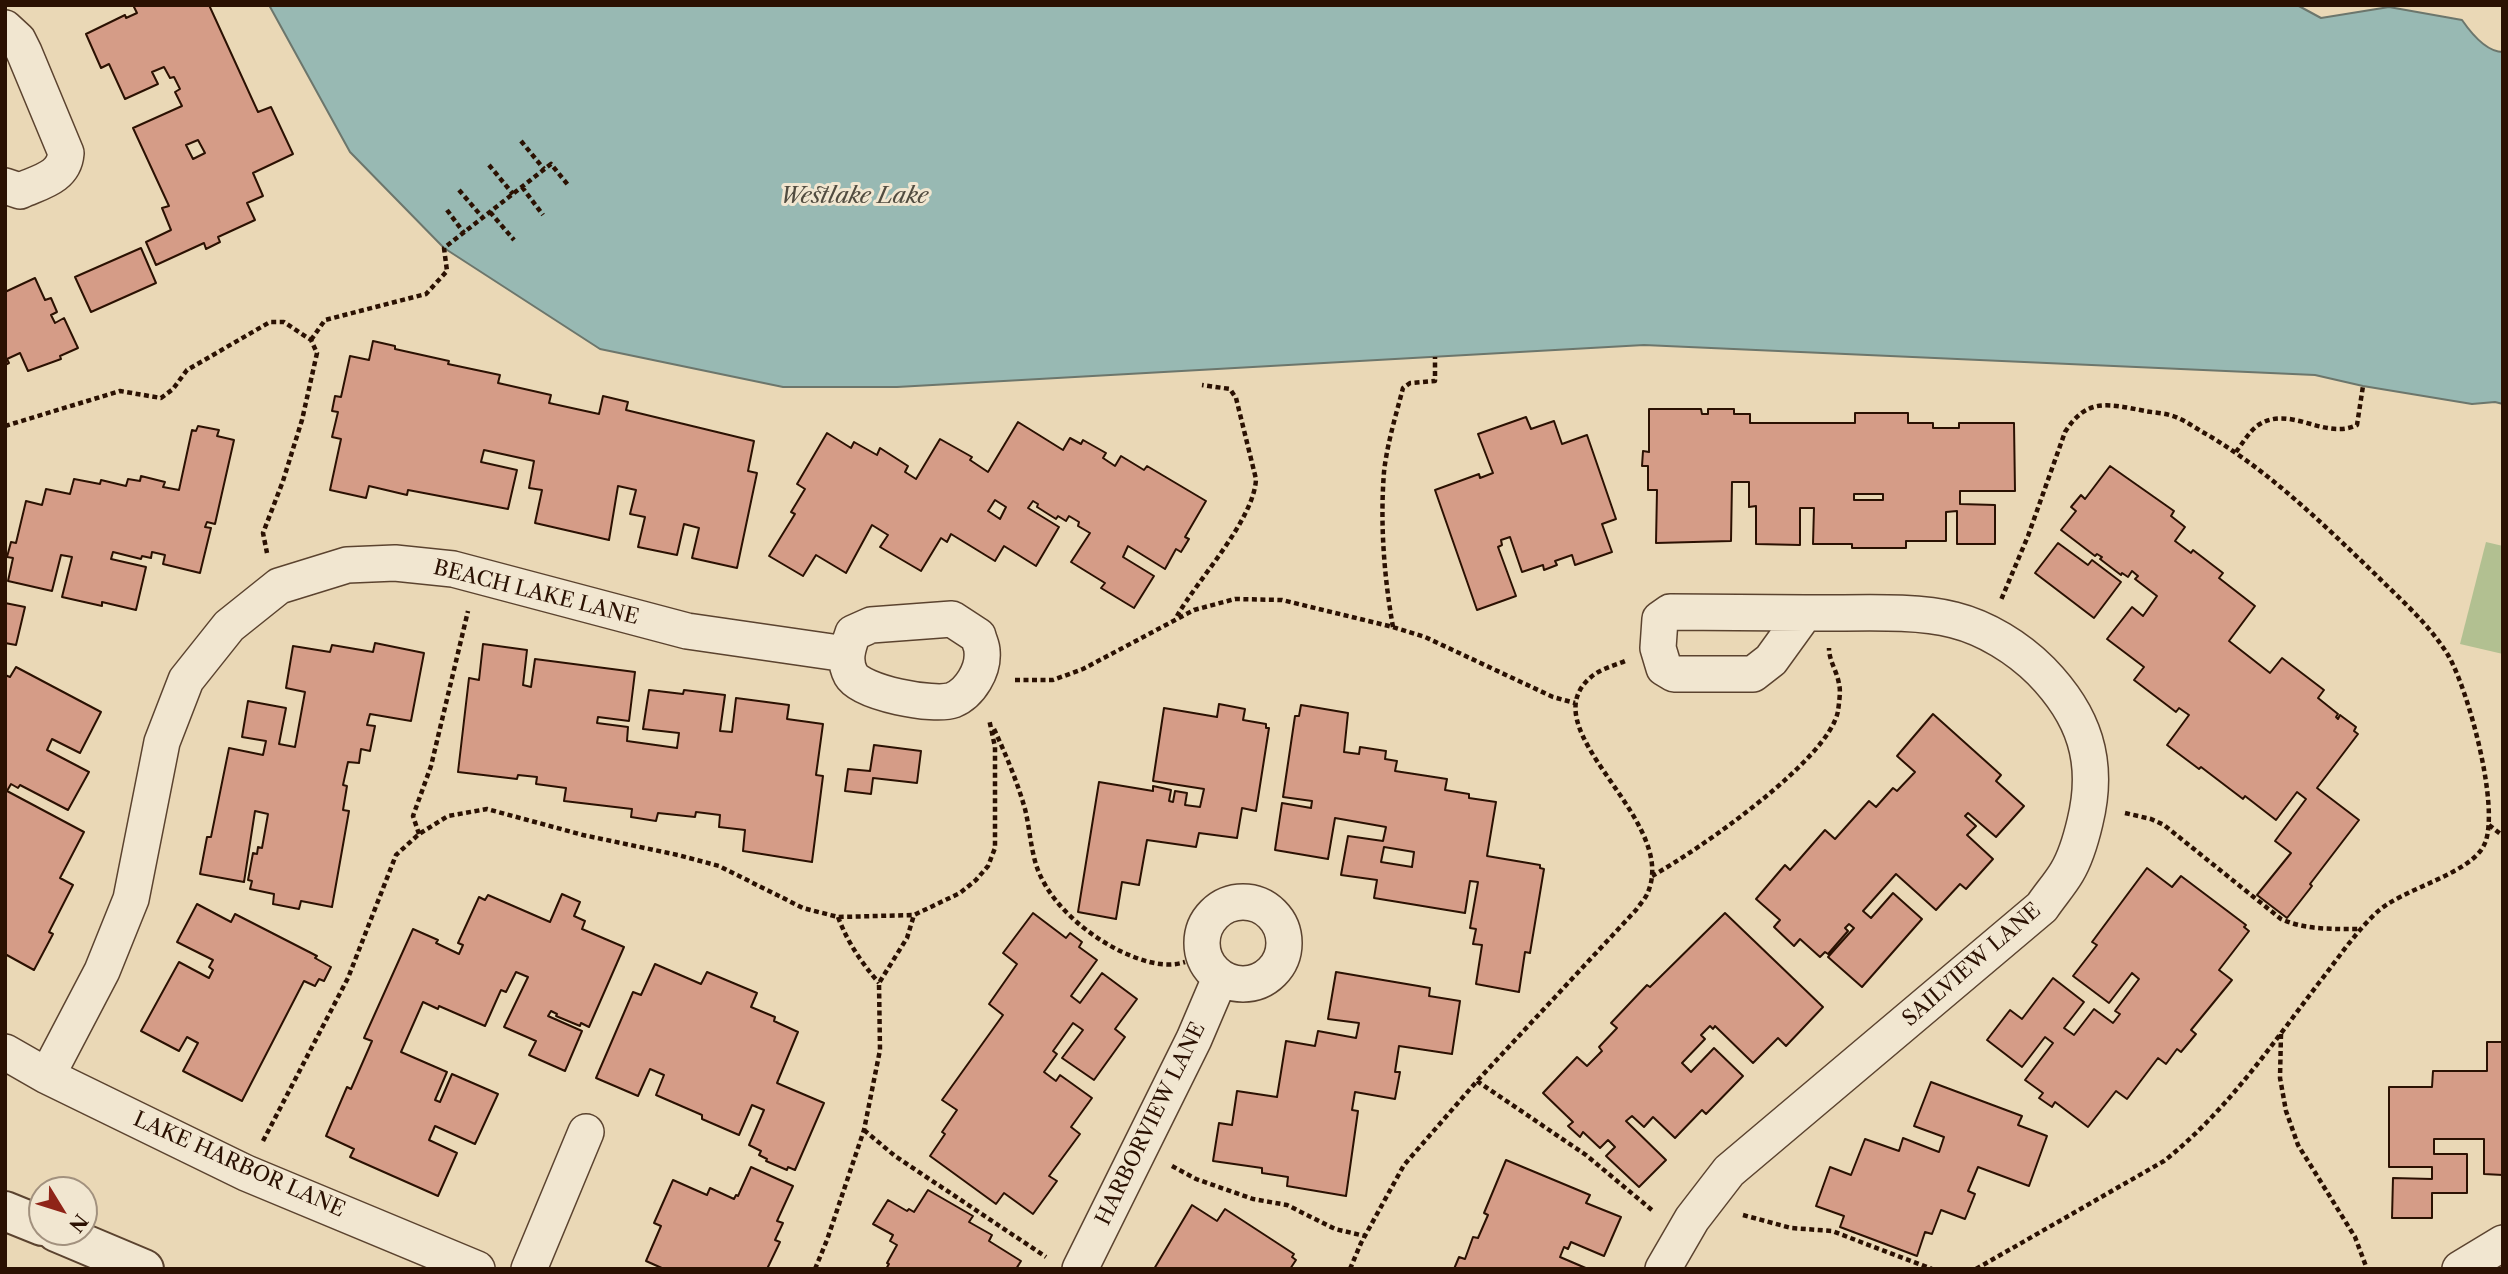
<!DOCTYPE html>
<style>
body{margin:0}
#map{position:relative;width:2508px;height:1274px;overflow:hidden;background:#ead8b6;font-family:"Libre Caslon Text",serif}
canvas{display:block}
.frame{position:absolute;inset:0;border:7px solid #2b1102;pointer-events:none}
.north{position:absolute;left:28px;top:1176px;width:70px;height:70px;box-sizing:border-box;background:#f1e6d0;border:2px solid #a2917e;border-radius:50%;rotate:128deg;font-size:19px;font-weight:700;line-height:28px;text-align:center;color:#2b1102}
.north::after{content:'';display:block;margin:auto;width:24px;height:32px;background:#8f2418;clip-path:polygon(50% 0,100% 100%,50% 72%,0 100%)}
</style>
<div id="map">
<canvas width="2508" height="1274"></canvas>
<div class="frame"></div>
<div class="north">N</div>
</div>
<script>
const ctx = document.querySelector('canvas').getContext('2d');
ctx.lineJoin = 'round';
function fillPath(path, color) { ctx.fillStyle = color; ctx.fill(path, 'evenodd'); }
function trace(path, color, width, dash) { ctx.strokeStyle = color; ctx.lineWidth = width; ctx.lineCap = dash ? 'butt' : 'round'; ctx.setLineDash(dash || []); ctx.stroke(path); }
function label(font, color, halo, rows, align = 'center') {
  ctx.font = font + ' "Libre Caslon Text",serif'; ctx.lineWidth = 6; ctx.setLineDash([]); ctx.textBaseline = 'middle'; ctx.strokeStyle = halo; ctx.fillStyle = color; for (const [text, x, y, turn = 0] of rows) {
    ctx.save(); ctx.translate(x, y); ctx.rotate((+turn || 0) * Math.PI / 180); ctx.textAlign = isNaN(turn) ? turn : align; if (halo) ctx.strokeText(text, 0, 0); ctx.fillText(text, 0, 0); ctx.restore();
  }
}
const green = new Path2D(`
 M2486 542 2503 546V654L2460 644Z`);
const water = new Path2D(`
 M269 5H2297L2321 18 2389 7 2462 20C2471 33 2486 52 2503 52V404L2495 402 2472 404 2363 386 2315 375 1644 345 897 387H783L600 349 444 248 350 152Z`);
const building = new Path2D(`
 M133 5H209L258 112 271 107 293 154 253 173 263 196 247 203 255 220 218 237 220 242 206 249 204 243 156 265 146 242 171 230 162 208 169 206 133 128 182 106 175 92 180 89 174 77 170 78 164 67 152 72 158 84 125 99 109 64 101 68 86 34 125 15 126 18 137 13ZM198 140 205 153 193 159 186 145Z
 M141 248 156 283 91 312 75 277Z
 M35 278 45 300 51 298 57 312 51 315 55 323 64 318 78 348 60 356 61 359 28 371 20 353 7 359 9 363 5 365V292Z
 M373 341 395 346V349L449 361 448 364 500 375 498 383 551 395 549 403 599 414 603 396 628 402 626 410 754 441 748 471 757 473 737 568 692 558 699 528 684 524 677 555 638 547 645 517 630 514 636 490 618 486 609 540 535 523 542 490 529 488 534 461 484 450 481 462 517 470 508 509 408 490 407 495 369 486 366 498 330 490 341 439 332 437 338 412 332 411 335 396 341 397 350 356 369 360Z
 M1649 409H1701L1702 414H1708V409H1734V414H1750V423H1855V413H1908V423H1933V428H1959V423H2014L2015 491H1960V504L1995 505V544H1957V511L1946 512V541H1906V548H1852V544H1813L1814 508H1800V545L1756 544V506L1749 507V482H1732L1731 541 1656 543 1657 490H1648V466H1642L1643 451 1649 452ZM1854 494H1883V500H1854Z
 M1526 417 1531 429 1554 421 1562 444 1587 435 1616 519 1602 524 1612 552 1575 565 1572 555 1555 561 1557 565 1544 570 1543 565 1522 572 1510 537 1501 540 1502 545 1498 547 1516 596 1477 610 1435 490 1479 474 1480 478 1493 473 1478 434Z
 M1018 422 1063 450 1070 438 1081 444 1083 440 1106 453 1103 458 1115 466 1121 456 1144 470 1147 466 1206 501 1185 537 1189 539 1181 552 1176 549 1165 569 1128 546 1123 557 1154 576 1134 608 1101 588 1105 583 1071 562 1090 533 1078 526 1079 522 1069 516 1066 521 1058 516 1056 519 1037 507 1038 504 1033 501 1028 508 1059 527 1036 566 1004 546 995 561 951 534 947 542 941 538 921 571 880 547 888 535 872 525 846 573 816 555 803 576 769 556 795 514 791 512 805 489 797 484 827 433 851 448 854 442 877 455 880 448 908 466 905 472 916 479 940 439 972 457 970 460 988 472ZM995 500 1006 507 1000 519 988 511Z
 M198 426 219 430 217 436 234 440 215 524 207 522 205 527 211 528 200 573 163 564 165 555 152 552 151 558 142 556 141 559 113 552 111 559 146 567 136 610 102 602V606L62 597 72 557 61 555 52 591 8 581 13 558 7 557 11 542 16 543 26 501 42 505 46 489 70 494 74 479 100 484 101 480 126 486 128 479 140 481 141 476 165 482 163 487 179 490 192 430 196 431Z
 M2110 466 2174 511 2171 516 2185 527 2175 541 2191 553 2193 550 2223 573 2219 578 2255 606 2229 641 2270 673 2282 658 2324 690 2318 698 2338 714 2336 717 2338 719 2340 715 2356 727 2354 731 2358 734 2317 788 2359 820 2310 884 2312 886 2287 918 2257 895 2291 853 2275 841 2306 799 2297 792 2276 820 2245 796 2243 799 2201 767 2199 769 2167 745 2189 715 2179 708 2176 712 2134 680 2144 667 2107 639 2132 607 2143 616 2157 596 2135 579 2138 576 2132 571 2128 577 2122 573 2121 575 2100 559 2102 557 2097 554 2095 556 2061 530 2076 511 2071 507 2081 495 2085 499Z
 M2058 543 2088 565 2092 560 2121 582 2094 618 2035 573Z
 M5 603 25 607 16 645 5 643Z
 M375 643 424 653 411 721 370 714 367 725 375 726 370 751 361 749 359 763 348 762 343 785 347 786 343 810 349 811 332 907 301 901 299 909 273 904 274 894 250 889 252 881 248 880 253 853 257 854 258 847 262 848 268 814 255 811 244 882 200 874 207 837H211L229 748 263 755 266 741 242 737 248 701 286 708 279 744 295 747 305 692 286 688 293 646 330 652 332 645 373 652Z
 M483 644 527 650 523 685 531 687 535 659 635 672 629 721 598 717 597 723 628 727 627 741 677 748 679 733 643 729 649 690 683 694 684 690 725 695 720 731 732 732 736 698 789 705 787 719 823 724 816 775 823 776 812 862 743 851 745 830 719 827 720 815 696 812 695 817 658 813 656 821 631 817 632 809 564 801 566 788 536 784 537 777 518 775 517 779 458 772 469 678 479 680Z
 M16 667 101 712 80 753 52 739 47 750 89 772 68 810 20 785 18 788 11 784 7 791 84 832 60 878 73 885 49 932 53 934 34 970 5 954V675L10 677Z
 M1219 704 1245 709 1243 720 1266 724V728H1269L1256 811 1242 808 1237 838 1199 833 1196 847 1147 840 1139 885 1122 882 1116 919 1078 912 1099 782 1153 791V786L1171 790 1169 801 1173 802 1175 791 1187 793 1185 805 1200 807 1204 789 1153 781 1164 708 1217 717Z
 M1301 705 1348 713 1344 752 1359 754 1360 747 1386 751 1385 759 1397 761 1395 771 1447 779 1445 790 1469 794V798L1496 802 1487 856 1540 865V868L1544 869 1530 953 1525 952 1519 992 1476 984 1482 945 1473 944 1476 929 1470 928 1478 882 1470 881 1465 913 1374 898 1377 880 1341 875 1348 836 1383 841 1386 827 1335 818 1328 859 1275 850 1282 803 1311 808 1312 801 1283 797 1295 716H1299ZM1384 847 1414 852 1412 867 1381 862Z
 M1933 714 2001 775 1996 781 2024 806 1996 837 1968 813 1965 816 1976 826 1967 835 1993 859 1966 889 1960 884 1936 910 1896 874 1863 911 1871 918 1893 893 1922 919 1862 987 1828 957 1854 928 1849 924 1845 928 1848 931 1828 954 1825 952 1820 957 1800 939 1794 946 1774 927 1780 920 1756 899 1785 865 1790 870 1825 830 1835 839 1869 801 1876 807 1893 788 1897 791 1915 772 1897 756Z
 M874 745 921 751 917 783 873 778 871 794 845 791 848 769 870 771Z
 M2147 868 2172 887 2181 876 2246 925 2244 927 2249 931 2219 970 2232 980 2191 1030 2196 1034 2181 1052 2177 1049 2166 1064 2158 1058 2127 1099 2116 1091 2088 1127 2055 1102 2052 1107 2039 1098 2043 1093 2025 1080 2053 1043 2045 1037 2022 1067 1987 1040 2010 1010 2022 1019 2053 978 2084 1002 2064 1028 2074 1035 2094 1009 2113 1023 2120 1014 2115 1011 2139 979 2132 973 2109 1003 2073 976 2097 945 2092 942Z
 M562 894 580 902 574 916 585 921 582 929 624 947 589 1027 581 1023 580 1026 556 1016 557 1014 551 1011 548 1016 582 1031 565 1071 529 1055 536 1041 504 1027 528 977 516 972 506 992 501 990 485 1026 439 1006 438 1009 423 1002 401 1052 447 1072 435 1100 440 1102 452 1074 498 1094 475 1144 435 1126 429 1140 457 1153 438 1196 350 1157 354 1149 326 1136 347 1087 351 1089 372 1041 364 1038 413 929 438 940 436 943 459 954 463 945 458 943 479 897 485 900 488 895 550 922Z
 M197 904 231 922 235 914 317 956 315 958 331 967 324 981 319 979 315 986 304 981 242 1101 183 1071 198 1043 187 1037 179 1051 141 1031 179 962 209 978 213 970 209 967 213 960 177 942Z
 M1033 913 1066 938 1070 933 1082 942 1079 947 1097 960 1071 996 1080 1003 1102 973 1137 999 1115 1029 1125 1037 1094 1080 1062 1058 1083 1030 1073 1023 1053 1051 1057 1054 1044 1072 1056 1081 1060 1075 1092 1098 1071 1127 1080 1134 1049 1176 1057 1181 1033 1214 1004 1193 996 1204 930 1156 945 1134 942 1132 957 1110 942 1100 1003 1015 989 1004 1017 964 1003 953Z
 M1725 913 1823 1007 1786 1046 1778 1038 1753 1063 1715 1026 1713 1029 1710 1026 1701 1035 1705 1039 1682 1063 1691 1072 1714 1048 1743 1076 1706 1114 1702 1110 1675 1138 1653 1117 1644 1127 1632 1116 1626 1121 1666 1160 1639 1187 1606 1156 1615 1147 1608 1140 1600 1148 1583 1132 1580 1137 1568 1126 1573 1122 1543 1093 1577 1057 1587 1066 1602 1051 1599 1047 1617 1028 1611 1023 1647 985 1650 987Z
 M655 964 701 984 707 972 757 993 751 1007 775 1017 774 1021 798 1032 777 1083 824 1103 795 1170 788 1167 787 1170 766 1161 767 1159 759 1155 761 1151 749 1145 764 1110 752 1105 739 1135 702 1119V1115L656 1095 664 1075 650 1069 638 1096 596 1078 633 992 641 995Z
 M1336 972 1430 988 1429 996 1460 1001 1452 1054 1399 1046 1395 1072H1400L1395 1099 1355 1092 1352 1110 1358 1111 1346 1196 1287 1186 1288 1177 1262 1173V1168L1213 1161 1219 1123 1232 1125 1237 1091 1277 1097 1286 1041 1315 1046 1318 1031 1356 1038 1359 1023 1328 1019Z
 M2487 1042H2503V1175L2484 1174V1139H2434V1154H2467V1193H2432V1218H2392L2393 1178 2432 1179V1167H2389V1087H2432L2433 1071H2487Z
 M1931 1082 2022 1116 2018 1125 2047 1136 2029 1186 1978 1167 1968 1191 1975 1194 1965 1219 1941 1210 1932 1234 1925 1232 1917 1256 1840 1227 1844 1216 1816 1206 1830 1167 1851 1175 1865 1139 1899 1151 1903 1138 1939 1152 1944 1137 1914 1126Z
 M1506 1160 1590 1195 1586 1203 1621 1217 1604 1256 1571 1242 1568 1249 1564 1247 1560 1257 1588 1269H1454L1459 1257 1465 1259 1473 1237 1478 1238 1488 1215 1484 1213Z
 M751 1167 793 1186 777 1221 783 1223 775 1240 780 1242 767 1269H664L646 1261 661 1226 654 1223 673 1180 707 1195 710 1188 734 1199 736 1195 738 1196Z
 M928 1190 973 1216 969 1222 992 1235 989 1241 1021 1261 1016 1269H886L889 1264 887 1263 897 1245 890 1241 893 1235 873 1224 888 1200 907 1211 909 1209 914 1212Z
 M1192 1205 1217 1221 1225 1209 1294 1254 1292 1257 1296 1260 1290 1269H1154Z`);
const path = new Path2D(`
 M521 141 544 169
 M489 165 513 194
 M522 187 543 215
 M459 190 483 218
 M447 210 464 233
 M490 212 514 240
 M311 340 325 320 426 294 447 271 444 248 551 164 568 185
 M5 426 120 391 161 398 173 389 187 370 270 322H284L311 340 317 353 302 420 283 481 263 533 267 553
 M2236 452C2242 444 2249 432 2257 426 2289 403 2324 441 2357 425L2363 386
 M1177 616C1198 579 1254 520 1256 479L1236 398 1230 389 1202 385
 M1393 627C1384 577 1380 523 1384 472 1387 444 1396 415 1403 388L1410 383 1435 381V357
 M1015 680H1053L1083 669 1194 610 1235 599 1282 600 1393 627 1425 637 1553 697 1575 703
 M994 729C1006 755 1017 781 1025 809 1029 825 1030 841 1034 857 1043 898 1083 932 1118 950 1139 960 1163 969 1185 962
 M2125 813 2151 819 2164 825 2281 919C2305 930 2333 929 2359 929
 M2489 825 2503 836
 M419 834 413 816 431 766 468 611
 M1652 876C1697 851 1829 760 1838 711 1839 703 1841 691 1839 684 1837 671 1829 661 1829 648
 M838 917C848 943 861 962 879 983
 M2281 1034 2280 1078 2286 1111 2298 1145 2355 1237 2367 1269
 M1477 1081 1586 1155 1653 1211
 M864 1130 895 1156 1046 1257
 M263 1141 348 978 396 855 419 834 448 816 487 809 583 835 678 855 719 866 803 908 838 917 914 915 960 893 976 880 988 866 995 848V747L989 719
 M1172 1166 1196 1179 1253 1199 1287 1205 1335 1229 1365 1236
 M1743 1215 1791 1228 1832 1231 1932 1269
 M815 1269 827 1240 864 1130 880 1050 879 983 907 938 914 915
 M1350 1269 1361 1243 1404 1165 1477 1081 1636 910C1640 904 1646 898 1648 892 1679 818 1528 730 1591 677 1600 669 1613 666 1625 661
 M1976 1269 2164 1161C2225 1113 2271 1046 2318 984 2337 960 2354 934 2376 913 2402 888 2473 874 2485 843 2500 806 2468 689 2448 655 2429 624 2400 599 2375 574 2322 523 2271 473 2208 435 2198 430 2188 422 2178 418 2168 413 2155 413 2145 411 2108 404 2087 397 2065 432L2028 536 2001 600`);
const minor = new Path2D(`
 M5 28 18 40 24 52 66 153C64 178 39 182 20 191L5 186
 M952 619 978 636C979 641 982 646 982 651 984 670 970 693 953 700 934 707 861 693 851 675 843 660 848 647 853 633L871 625Z
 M1202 943a41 41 0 1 1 82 0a41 41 0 1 1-82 0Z
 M5 1052 47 1076 246 1173 477 1269
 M47 1076 102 971 131 899 162 742 186 680 229 626 279 586 347 565 395 563 453 569 687 631 846 654
 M529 1269 586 1132
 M1080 1269 1194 1039 1220 978
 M1663 1269 1692 1219 1729 1171 2042 907C2050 895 2060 884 2067 872 2076 857 2081 839 2085 822 2100 761 2084 715 2041 671 2018 648 1986 628 1954 620 1913 609 1849 614 1805 613L1670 612 1660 619 1658 648 1664 668 1674 674H1753L1771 660 1805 613
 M2460 1269 2503 1243`);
const tertiary = new Path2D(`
 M5 1211 42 1226
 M56 1232 144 1269`);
const streetNames = [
 ["BEACH LAKE LANE",536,593,14],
 ["SAILVIEW LANE",1972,965,-41],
 ["HARBORVIEW LANE",1151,1124,-64],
 ["LAKE HARBOR LANE",239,1165,24]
];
const waterNames = [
 ["Westlake Lake",854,196]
];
fillPath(green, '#b2c091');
fillPath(water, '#98b9b3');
trace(water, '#6c766c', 2);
fillPath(building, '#d59c87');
trace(building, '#2b1102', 2);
trace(minor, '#5b432f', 38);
trace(tertiary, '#5b432f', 42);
trace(path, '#2b1102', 4.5, [5, 3.5]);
trace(minor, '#f1e6d0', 35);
trace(tertiary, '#f1e6d0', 38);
label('21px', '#2b1102', '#f1e6d0', streetNames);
label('italic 23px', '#514c40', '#f1e6d0', waterNames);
</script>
